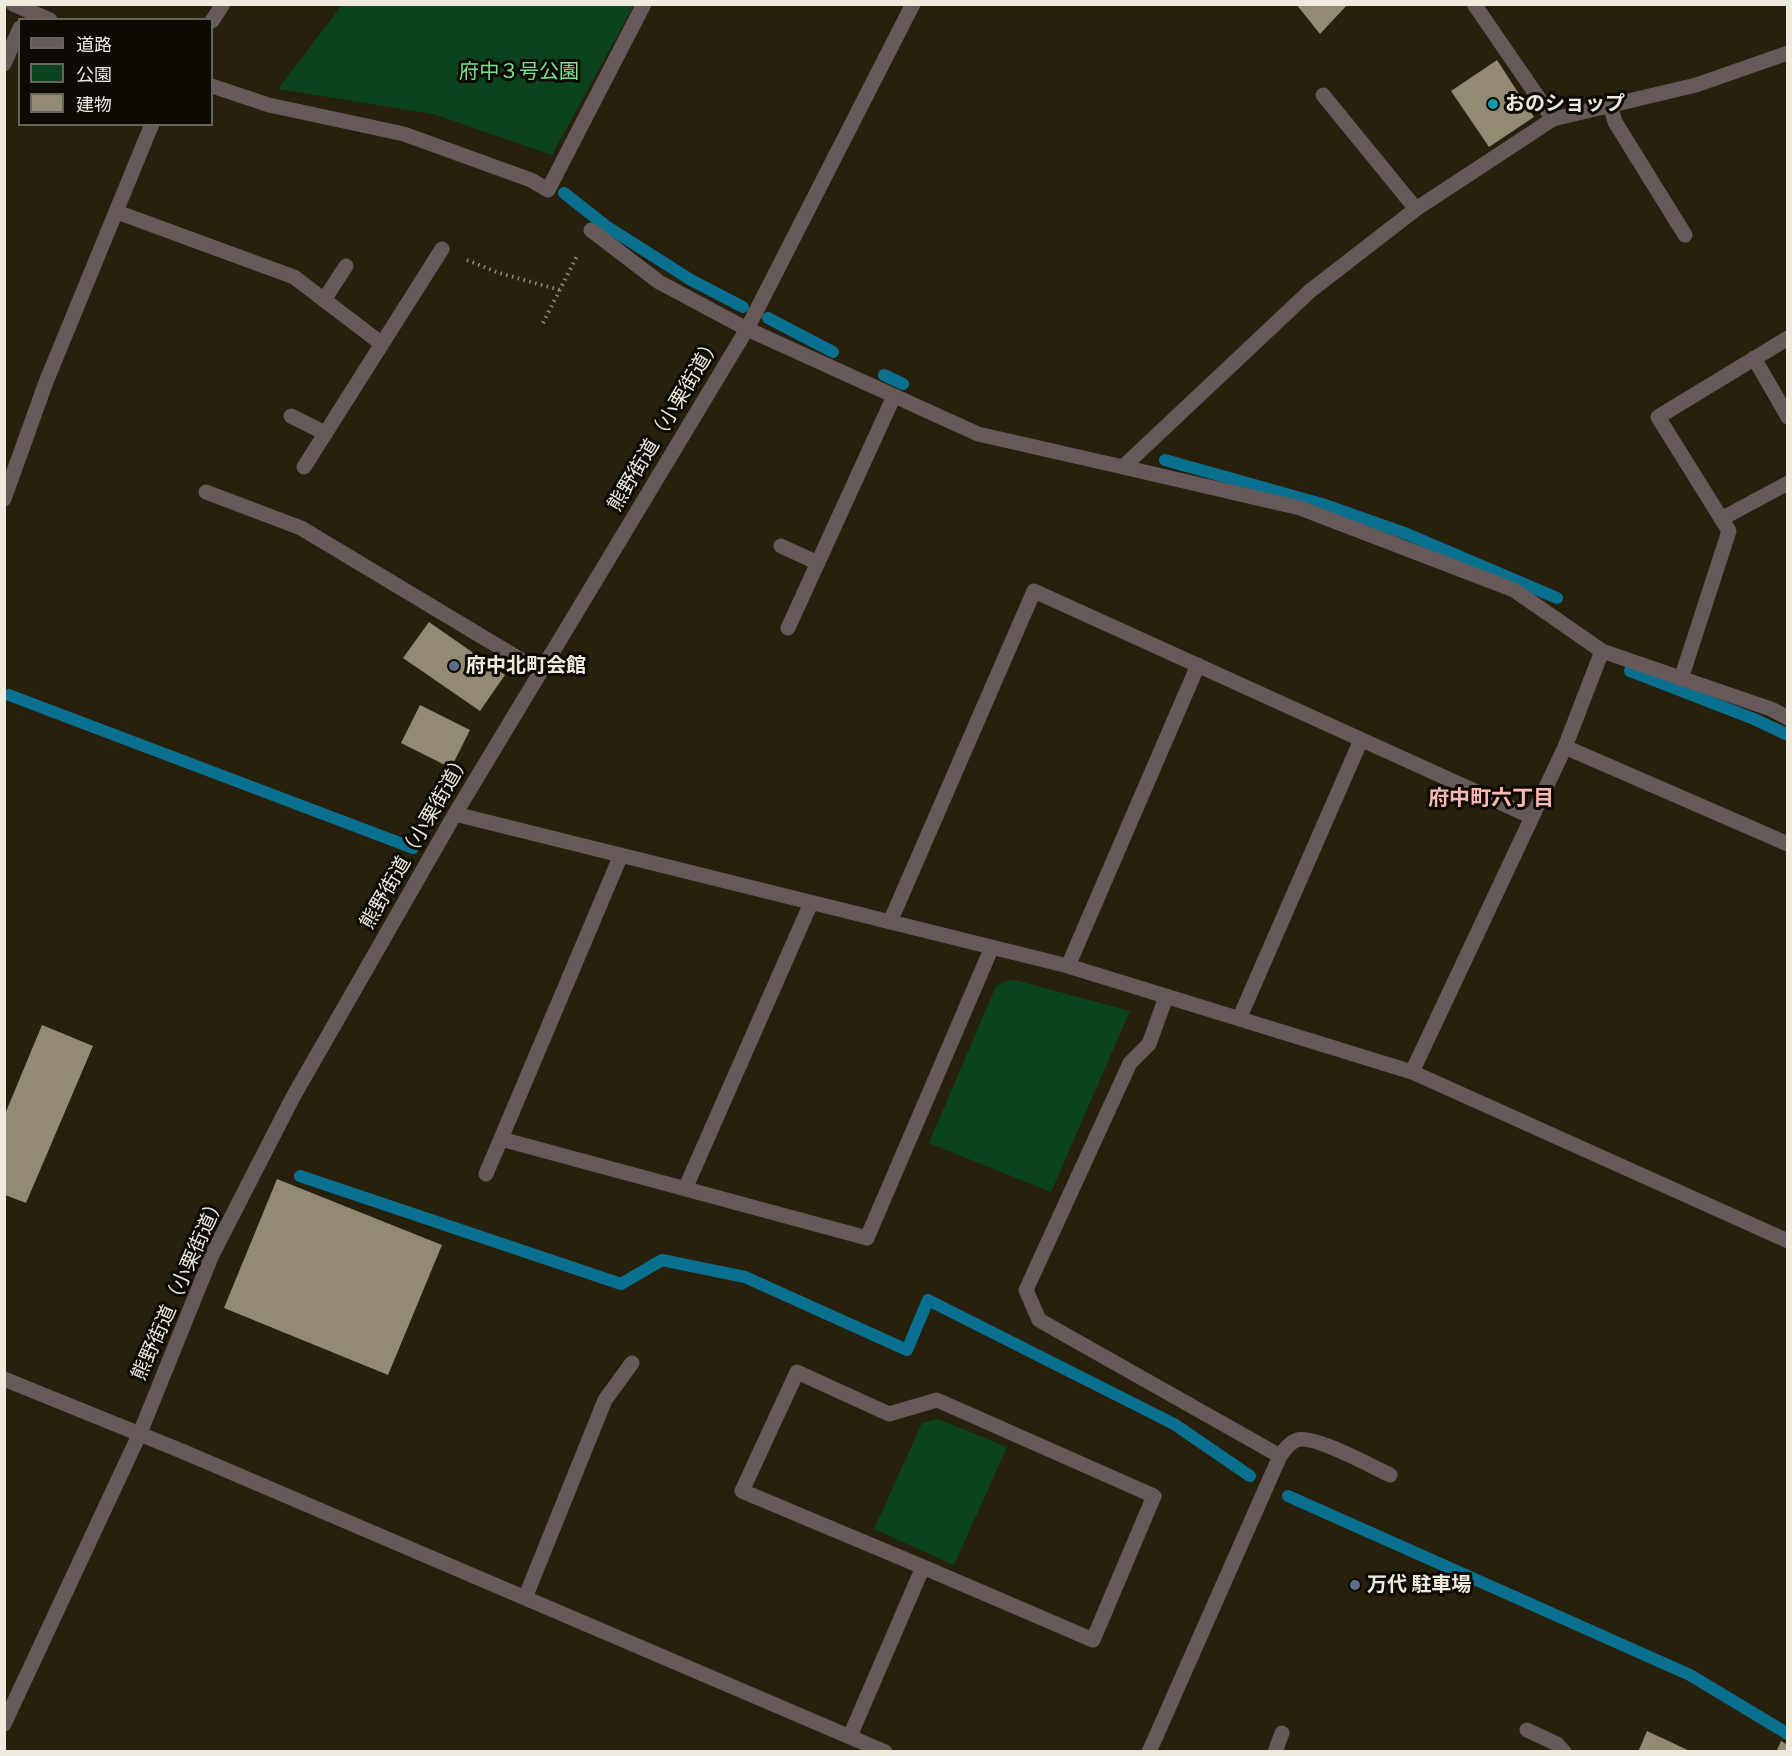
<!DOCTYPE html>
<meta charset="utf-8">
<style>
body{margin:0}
#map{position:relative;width:1792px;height:1756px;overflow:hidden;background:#27200c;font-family:Rubik,"Noto Sans JP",sans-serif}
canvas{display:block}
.frame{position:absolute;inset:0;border:6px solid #efeade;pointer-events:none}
.legend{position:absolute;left:18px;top:18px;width:195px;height:108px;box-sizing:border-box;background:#0d0a03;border:2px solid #67645b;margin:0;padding:8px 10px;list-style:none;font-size:18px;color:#efeade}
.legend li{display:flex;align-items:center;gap:12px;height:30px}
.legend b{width:30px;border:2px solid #67645b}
</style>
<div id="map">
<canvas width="1792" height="1756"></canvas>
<div class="frame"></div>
<ul class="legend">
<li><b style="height:8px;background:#655959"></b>道路</li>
<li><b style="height:16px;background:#0b431c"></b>公園</li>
<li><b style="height:16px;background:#928a72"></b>建物</li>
</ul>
</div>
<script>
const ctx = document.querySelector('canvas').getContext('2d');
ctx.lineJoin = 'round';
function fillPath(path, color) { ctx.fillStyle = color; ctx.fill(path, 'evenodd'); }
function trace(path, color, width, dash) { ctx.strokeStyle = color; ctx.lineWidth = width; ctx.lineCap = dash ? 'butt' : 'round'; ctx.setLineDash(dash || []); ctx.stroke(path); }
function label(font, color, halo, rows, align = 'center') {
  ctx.font = font + ' Rubik,"Noto Sans JP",sans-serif'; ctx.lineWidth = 6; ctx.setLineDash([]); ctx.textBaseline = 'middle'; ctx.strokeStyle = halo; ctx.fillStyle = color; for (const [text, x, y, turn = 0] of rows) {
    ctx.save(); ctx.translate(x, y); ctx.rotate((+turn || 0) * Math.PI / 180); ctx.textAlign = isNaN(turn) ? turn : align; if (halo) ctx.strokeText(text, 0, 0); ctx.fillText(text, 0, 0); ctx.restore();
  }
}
const green = new Path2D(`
 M342 5V4L634 5 552 155 433 114 278 89Z
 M1011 979 1130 1011 1051 1192 929 1143 996 986Z
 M938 1419 1007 1447 954 1565 874 1529 922 1423Z`);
const stream = new Path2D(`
 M564 193 606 226 691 280 743 307
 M768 318 833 352
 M884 375 903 384
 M1165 460 1322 504 1407 534 1557 598
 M1630 671 1754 719 1788 735
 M9 695 413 848
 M300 1176 621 1284 662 1260 745 1277 907 1350 928 1300 1174 1424 1250 1476
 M1288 1496 1690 1675 1788 1734`);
const building = new Path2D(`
 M1296 4H1348L1320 34Z
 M1497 60 1534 117 1489 147 1451 91Z
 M429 622 505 675 480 711 403 658Z
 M420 705 470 730 451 768 401 743Z
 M42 1025 93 1046 26 1203 5 1195V1114Z
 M277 1179 442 1245 388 1375 224 1308Z
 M1647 1731 1692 1752H1638Z
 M1781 1741 1788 1745V1752H1776Z`);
const path = new Path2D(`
 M467 260 499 273 560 290
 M543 323 578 254`);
const minor = new Path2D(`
 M13 4 50 20
 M1474 4 1553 119
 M212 21 223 4
 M4 64 20 28
 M212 86 269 105 404 134 531 180 548 190 644 4
 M1323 95 1416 209
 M1610 105 1615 122 1685 235
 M117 212 294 277 382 344
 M591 230 659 282 747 329 978 434 1123 467 1310 291 1416 209 1553 119 1696 85 1788 53
 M324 300 346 266
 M1754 358 1788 417
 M291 416 325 433
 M304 467 442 249
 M1123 467 1300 508 1514 590 1602 651 1565 747 1412 1072
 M206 492 301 528 541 672
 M4 499 46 382 152 124
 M1721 519 1788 483
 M781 546 818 563
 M788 628 894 396
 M1602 651 1771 709 1788 718
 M1681 679 1729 531 1658 417 1788 338
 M1565 747 1788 844
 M455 814 1068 966 1412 1072 1788 1241
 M890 922 1034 591 1532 817
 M1068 966 1198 665
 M1239 1019 1361 740
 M501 1139 867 1238 992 947
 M486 1174 621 855
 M685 1189 811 903
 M4 1379 184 1452 885 1752
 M1280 1456C1285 1449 1289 1443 1297 1440 1313 1434 1373 1467 1390 1475
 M525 1598 605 1400 632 1363
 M4 1724 140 1433 212 1255 293 1097 455 814 747 329 913 4
 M1527 1730 1557 1744 1564 1752
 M850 1736 923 1567 1093 1640 1154 1496 937 1400 889 1414 797 1372 742 1491 923 1567
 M1149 1752 1280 1456 1039 1320 1026 1290 1130 1063 1149 1044 1166 997
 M1275 1752 1282 1733`);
const markers = [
 [1493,104,6,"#0f9aa8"],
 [454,666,6,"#5c6f8a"],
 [1355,1585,6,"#5c6f8a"]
];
const parkNames = [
 ["府中３号公園",519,72]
];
const poiNames = [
 ["おのショップ",1505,104],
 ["府中北町会館",466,666],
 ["万代 駐車場",1367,1585]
];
const streetNames = [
 ["熊野街道（小栗街道）",665,424,-59],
 ["熊野街道（小栗街道）",416,841,-60],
 ["熊野街道（小栗街道）",179,1288,-66]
];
const neighbourhoodNames = [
 ["府中町六丁目",1491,799]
];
fillPath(green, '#0b431c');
trace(stream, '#0a7090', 12);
fillPath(building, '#928a72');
trace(path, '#918b7b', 4, [1.5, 4.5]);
trace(minor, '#655959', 15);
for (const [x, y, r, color] of markers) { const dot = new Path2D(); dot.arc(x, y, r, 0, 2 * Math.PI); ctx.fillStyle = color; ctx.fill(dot); trace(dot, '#0d0a03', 2); }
label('20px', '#7ce290', '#0d0a03', parkNames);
label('bold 20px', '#efeade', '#0d0a03', poiNames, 'left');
label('20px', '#efeade', '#0d0a03', streetNames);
label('bold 21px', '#fcb8b2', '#0d0a03', neighbourhoodNames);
</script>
